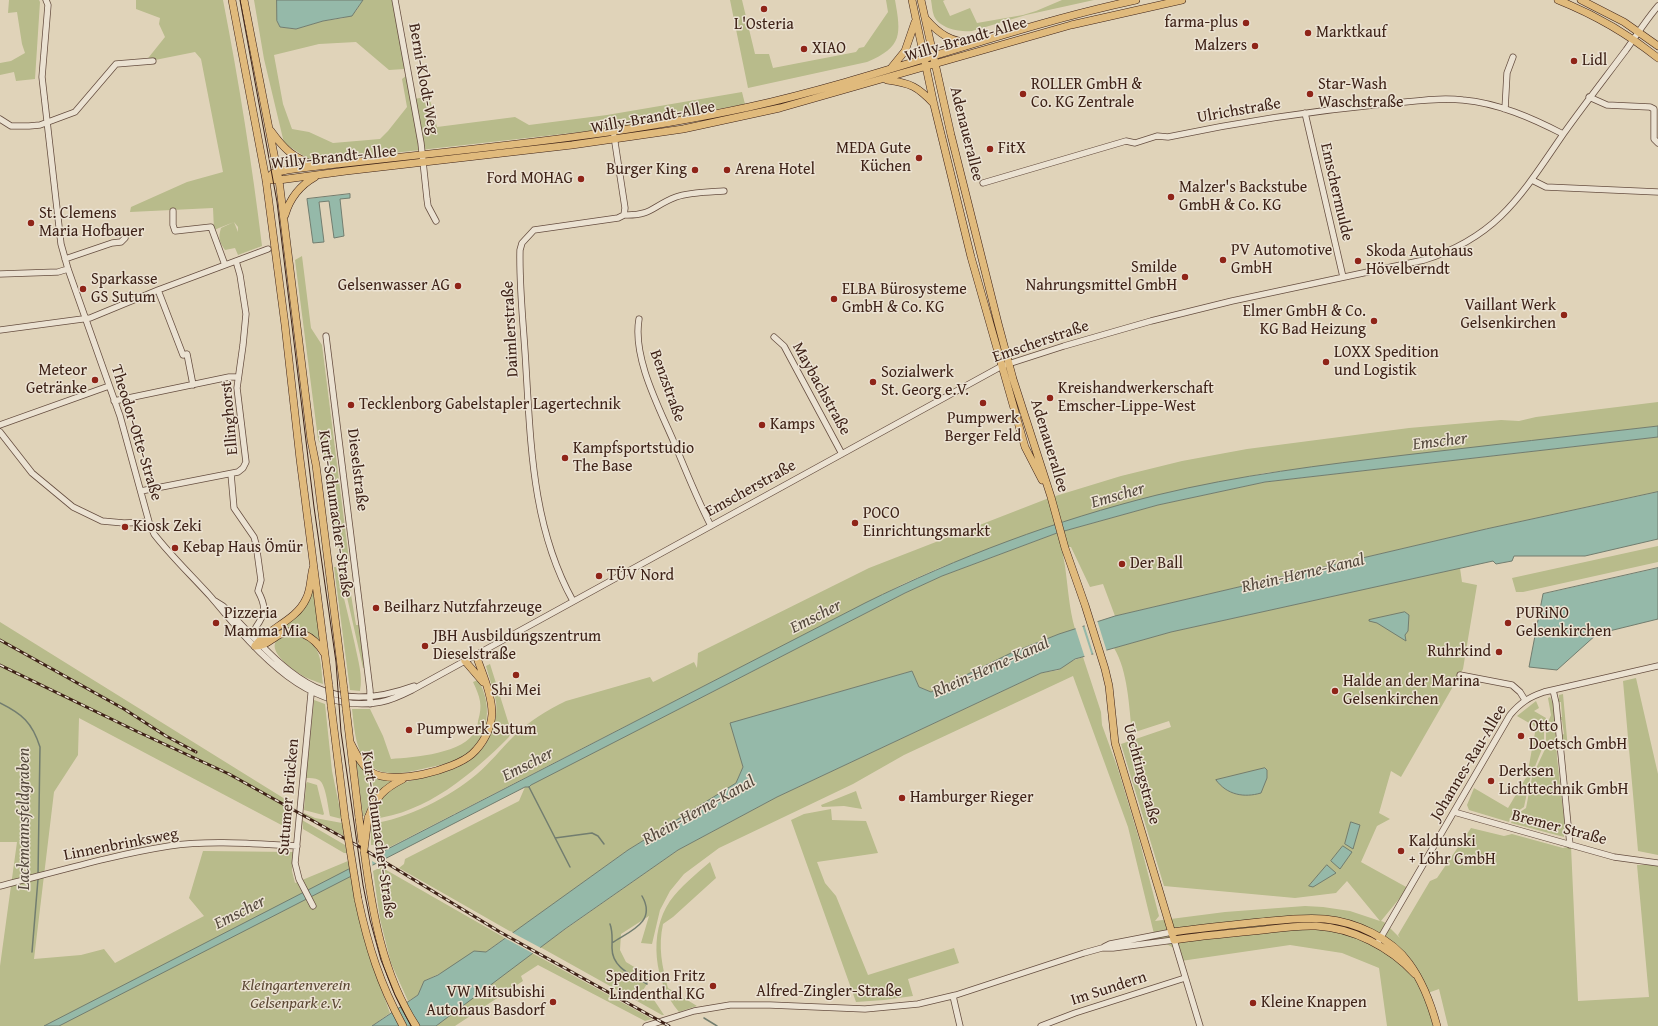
<!DOCTYPE html>
<meta charset="utf-8">
<style>
body{margin:0}
canvas{display:block;background:#e0d3b9}
</style>
<canvas width="1658" height="1026"></canvas>
<script>
const ctx = document.querySelector('canvas').getContext('2d');
ctx.lineJoin = 'round';
function fillPath(path, color) { ctx.fillStyle = color; ctx.fill(path, 'evenodd'); }
function trace(path, color, width, dash) { ctx.strokeStyle = color; ctx.lineWidth = width; ctx.lineCap = dash ? 'butt' : 'round'; ctx.setLineDash(dash || []); ctx.stroke(path); }
function label(font, color, halo, rows, align = 'center') {
  ctx.font = font + ' "Gentium Book Plus",serif'; ctx.lineWidth = 3; ctx.setLineDash([]); ctx.textBaseline = 'middle'; ctx.strokeStyle = halo; ctx.fillStyle = color; for (const [text, x, y, turn = 0] of rows) {
    ctx.save(); ctx.translate(x, y); ctx.rotate((+turn || 0) * Math.PI / 180); ctx.textAlign = isNaN(turn) ? turn : align; if (halo) ctx.strokeText(text, 0, 0); ctx.fillText(text, 0, 0); ctx.restore();
  }
}
const green = new Path2D(`
 M9 0H39L40 2 35 79 16 81 14 72 0 75V63L11 61 25 53 22 44 17 12 8 13Z
 M136 0H223C239 82 252 164 262 246L238 255 235 248 225 250C219 241 218 238 221 228L234 222 238 232V227L234 222 214 230 213 208 130 212 131 207 187 182 223 172 201 59 195 52 145 62 165 37 159 24 160 18 136 9Z
 M254 0H277V21L280 27 296 29 323 21 344 18 356 11 363 0H392L405 69 389 70 356 42 319 44 274 55 283 104 292 129 309 132 333 143 380 139 388 131 407 107 402 79 406 76 410 100 429 96 437 127 515 117 529 125 607 115 742 92 745 104 616 128 313 162 284 143 264 59Z
 M730 0H742L755 54H769L773 68 856 52 859 48 864 47 888 12 886 0H895C901 34 903 47 867 62L748 88Z
 M931 0H945L943 1 950 16 970 8 977 23 1023 15 1036 11 1062 0H1094L1026 15 972 31C960 32 940 29 934 16 932 11 932 5 931 0Z
 M302 256 311 328 322 345 349 560 346 564 356 625H359L364 668H363L340 566 328 465 318 439 295 260Z
 M1658 402V426L1265 473 1159 495 1050 527 939 568 903 584 380 852 378 845H371V824C407 819 450 797 477 774 490 763 501 749 513 737 529 721 547 710 566 701L650 677 653 682 694 662 697 668 698 653 869 568 1049 498 1121 476 1182 461 1247 449 1409 428 1501 420 1519 421 1536 417Z
 M1658 437V492L1486 529 1115 616 1103 584 1090 587 1071 547H1064C1062 554 1064 559 1065 566 1068 587 1069 608 1075 629 1025 644 978 669 931 692L919 687 912 671 731 723 743 767 736 783 628 850 513 933 399 868 404 864 405 859 519 801 525 787H529L530 785 905 593 942 576 1057 533 1158 505 1265 482Z
 M1658 546V562L1523 592H1516L1512 578Z
 M334 567H336C343 593 349 619 355 645 358 660 363 676 360 691L350 690Z
 M1460 568 1462 582 1477 585 1463 669 1401 777 1391 771 1379 813 1390 819 1377 826 1361 862 1408 888 1381 921 1384 922 1400 938 1398 935 1430 881 1437 878 1471 828 1504 836 1512 834 1563 848 1571 846 1578 1001 1649 997 1637 865H1658V1026H1448L1439 989 1425 994 1433 1026H1387L1379 968 1342 953 1290 945 1181 961 1176 949 1155 938 1128 827 1073 676 904 755 853 784 719 848 684 874 670 891 660 910 652 944 641 943 649 916 621 934 620 950 626 962 651 977 642 992 654 1000 664 1015H662L540 947 678 850 777 797 1041 673 1059 670 1069 662 1083 657 1101 712 1102 725 1118 769 1139 839 1159 916 1155 921 1225 912 1305 906 1323 907 1350 911 1380 921 1347 881 1336 893 1295 898 1164 886 1121 744 1171 727 1169 721 1132 733C1129 707 1128 671 1114 648L1171 632Z
 M313 585 321 643C304 627 288 622 269 638L268 637C291 621 307 614 313 585Z
 M0 622 293 804 289 829 79 718 78 755 54 792 34 959 81 955 104 949 115 963 204 916 189 898 203 851 293 852 292 871 295 883 348 861 369 955 390 1013 372 1026H0V966L17 842H0Z
 M295 634C323 644 320 659 323 684 315 681 307 679 300 674 282 663 256 638 295 634Z
 M490 664 511 731 509 737C472 774 427 813 372 819 378 801 385 792 403 783 422 777 447 774 464 764 485 753 499 726 496 702 494 690 489 678 486 666Z
 M1636 678 1658 774V855L1638 851 1623 681Z
 M478 680C495 707 488 746 456 760 447 764 436 766 426 768 406 773 379 780 364 759 355 745 354 726 352 709H370L383 736 391 759C415 757 464 754 476 730 477 727 478 723 478 721 483 705 480 697 473 682Z
 M1563 694 1568 749 1563 747 1562 743H1564L1562 735 1564 734 1562 720H1560V717H1562L1561 702H1559V695Z
 M1550 697 1554 705 1557 758 1565 826 1564 837 1511 823 1514 816 1526 808 1532 777 1546 747V727L1551 715 1548 698Z
 M314 700 325 704 332 771 342 819 330 816C328 808 326 784 319 780 315 778 310 778 306 778Z
 M1536 701 1539 708 1534 711 1546 718 1544 729V744L1530 779 1524 807 1512 815 1509 822 1469 810 1467 805 1474 788 1508 808 1527 776 1536 727 1517 716Z
 M356 760 374 777 391 781 373 797 364 816H363Z
 M307 782 317 785 324 814 323 815 304 810 306 784Z
 M856 791 862 809 844 806 822 807 821 805Z
 M831 809 832 820 866 821 878 853 817 862 825 883 836 896 868 975 954 948 959 963 908 979 913 996 884 1000 856 1002 791 820 804 814Z
 M304 813 315 818 342 823 344 836 303 814Z
 M302 820 345 845 347 853H344L303 829Z
 M710 862 716 878 673 917 663 924C658 947 662 966 668 988L697 1006 679 1012C654 983 648 933 670 901 681 886 696 874 710 862Z
 M381 867 505 938 486 952 424 981 418 995 408 1001 391 963 380 919 373 871Z
 M532 953 652 1019 645 1021 538 965 521 976 523 981 455 1026H436Z`);
const water = new Path2D(`
 M277 0H363L352 16 323 21 296 29 280 27 277 21Z
 M350 194V198L340 199 344 236 334 238 329 201 319 202 324 242 313 243 307 199Z
 M1658 426V437L1265 482 1158 505 1057 533 942 576 905 593 531 785 529 787H525L59 1026H44L865 603C958 557 1056 520 1157 495 1239 475 1322 465 1405 455 1489 445 1574 436 1658 426Z
 M1658 492V539L1585 556H1514L1512 561 1496 564 1493 561 1171 632 1075 659 1060 669 1041 673 777 797 678 850 565 929 436 1026H372L418 995 424 981 438 975 474 951 486 952 628 850 736 783 743 767 730 723 912 671 919 687 931 692 1011 653 1059 634 1115 616 1486 529Z
 M1658 568V619L1597 634 1557 670 1529 667 1543 594Z
 M1405 612 1409 615 1408 631 1405 635 1406 641 1377 623 1369 621V620Z
 M1265 768 1267 770V778L1261 793C1244 798 1227 795 1216 780Z
 M1351 822 1360 825 1353 849 1345 844Z
 M1343 846 1352 852 1340 869 1331 861Z
 M1327 865 1336 873 1313 887 1309 886Z`);
const pier = new Path2D(`
 M1097 620 1107 652 1094 656 1084 624Z
 M1082 625 1092 656 1085 658 1075 627Z
 M373 853 387 861 379 865 372 861 373 869 351 880 349 866Z
 M511 931 513 933 541 948 534 954 503 937Z`);
const stream = new Path2D(`
 M0 703C22 714 32 722 40 747L38 875
 M529 787 570 867
 M555 838 592 833 598 836 604 844
 M610 924C613 932 612 939 612 948 612 968 632 975 647 984
 M612 943C630 931 657 922 642 896
 M32 952 38 879
 M704 1018 717 1026`);
const minor = new Path2D(`
 M46 0 48 5 42 77 61 244 68 269 120 416 149 522 154 534C171 556 192 576 211 597 253 647 307 716 381 702 392 700 402 695 412 690L1002 366 1064 346 1151 321 1232 301 1424 260C1498 237 1522 194 1564 133 1584 105 1605 78 1626 50 1636 36 1646 20 1658 6
 M395 0 421 143 427 199 428 206 436 221
 M1589 97 1607 105 1650 107 1654 109V139L1658 143
 M1505 109 1507 73 1513 57
 M1305 113 1343 277
 M0 119 11 126H29L40 125 75 112 116 64 153 61
 M1532 180 1546 187 1658 192
 M983 183 1126 141 1135 143 1157 136 1168 137C1239 122 1311 111 1384 104 1410 102 1437 97 1463 100 1498 103 1532 118 1563 134
 M173 211V225L175 231 211 227 225 265
 M624 215C652 216 652 206 676 197 690 192 709 192 724 191
 M65 259 112 243 121 242 125 238
 M0 274 58 272 68 269
 M158 290 183 355 187 354 193 385
 M639 319C632 359 661 411 676 447 687 474 698 501 711 526
 M0 330 90 318 158 290 268 249
 M326 336 370 690V704
 M774 337 784 346 842 454
 M114 401 229 377H238
 M0 425 109 386
 M0 432 32 473 73 507 102 521 124 523 149 522
 M231 474 234 508 254 537 256 544 261 580 258 591C266 606 266 613 256 627
 M141 491 238 472 243 468 246 462 237 388 243 345 246 314 240 275 236 261
 M215 601 223 606C284 667 318 721 414 686
 M573 601C533 529 531 449 526 368 524 329 519 289 520 250L522 243 534 230 618 218 624 215 625 208 614 136
 M1460 675 1512 685 1520 692 1525 700
 M1553 690 1556 703 1570 845
 M1454 812 1614 857 1658 863
 M0 886C56 872 112 855 169 846 210 840 256 844 297 846
 M313 906 299 879 295 863 311 694 313 689
 M1377 944 1510 715C1520 703 1529 697 1544 692L1658 666
 M1104 947 1110 944 1172 932
 M953 996 960 1026
 M646 1026 694 1011 730 1005H770L865 1009 918 1004 956 995 1084 953 1102 948H1113L1174 940 1200 1026
 M1041 1026 1075 1013 1185 978`);
const major = new Path2D(`
 M232 0 266 180 285 325 300 459 329 686
 M244 0 279 180 311 440 316 465 344 690
 M912 0 934 105 971 257 1025 447 1042 480
 M921 0 951 135 998 323 1013 379 1051 497 1065 548 1085 605 1105 669 1109 686 1115 743 1174 940C1200 936 1226 934 1253 931 1274 929 1295 925 1316 926 1353 928 1390 947 1415 974
 M1558 0C1593 14 1628 34 1658 58
 M1581 0 1624 22 1658 46
 M926 19C939 34 951 42 972 43
 M892 67 905 51 915 22
 M887 80C911 83 918 87 934 104
 M271 131C284 149 293 158 315 165
 M266 180H279L346 171 572 145 683 129 780 108 1071 25 1182 0
 M266 180 273 173 287 170C441 151 597 140 749 107 880 78 1005 28 1136 0
 M285 215C290 198 299 186 315 177
 M255 646C268 628 296 621 306 599 311 590 310 579 313 568
 M255 646C265 646 269 641 277 636 295 625 314 636 324 653
 M465 661 483 682
 M331 705 345 818
 M346 708 359 818
 M350 742C356 753 361 765 371 772 393 786 454 770 472 754 483 744 491 729 492 714 492 694 482 673 476 655
 M368 818C376 797 383 789 403 779
 M364 850C372 910 382 974 416 1026
 M358 899C368 946 380 984 403 1026
 M1172 932C1201 928 1230 925 1259 922 1281 920 1303 917 1325 919 1356 922 1391 938 1409 963 1423 982 1431 1004 1437 1026`);
const tram = new Path2D(`
 M240 0 277 202 314 507 336 662 341 732 363 885 370 920 381 960 395 995 411 1026`);
const rail = new Path2D(`
 M0 640 124 709 166 736 196 752
 M0 665 136 731 229 774 360 847 500 932 669 1026`);
const majorBridge = new Path2D(`
 M329 686 331 705
 M344 690 346 708
 M345 818 358 899
 M359 818 362 842
 M364 850 368 818`);
const markers = [
 [764,9,4,"#8f2418"],
 [1246,23,4,"#8f2418"],
 [1308,33,4,"#8f2418"],
 [1255,46,4,"#8f2418"],
 [804,49,4,"#8f2418"],
 [1574,61,4,"#8f2418"],
 [1023,94,4,"#8f2418"],
 [1310,94,4,"#8f2418"],
 [990,149,4,"#8f2418"],
 [919,158,4,"#8f2418"],
 [695,170,4,"#8f2418"],
 [727,170,4,"#8f2418"],
 [581,179,4,"#8f2418"],
 [1171,197,4,"#8f2418"],
 [31,223,4,"#8f2418"],
 [1223,260,4,"#8f2418"],
 [1358,261,4,"#8f2418"],
 [1185,277,4,"#8f2418"],
 [458,286,4,"#8f2418"],
 [83,289,4,"#8f2418"],
 [834,299,4,"#8f2418"],
 [1564,315,4,"#8f2418"],
 [1374,321,4,"#8f2418"],
 [1326,362,4,"#8f2418"],
 [95,380,4,"#8f2418"],
 [873,382,4,"#8f2418"],
 [1050,398,4,"#8f2418"],
 [983,403,4,"#8f2418"],
 [351,405,4,"#8f2418"],
 [762,425,4,"#8f2418"],
 [565,458,4,"#8f2418"],
 [855,523,4,"#8f2418"],
 [125,527,4,"#8f2418"],
 [175,548,4,"#8f2418"],
 [1122,564,4,"#8f2418"],
 [599,576,4,"#8f2418"],
 [376,608,4,"#8f2418"],
 [216,623,4,"#8f2418"],
 [1508,623,4,"#8f2418"],
 [425,646,4,"#8f2418"],
 [1499,652,4,"#8f2418"],
 [516,675,4,"#8f2418"],
 [1335,691,4,"#8f2418"],
 [409,730,4,"#8f2418"],
 [1521,736,4,"#8f2418"],
 [1491,781,4,"#8f2418"],
 [902,798,4,"#8f2418"],
 [1401,851,4,"#8f2418"],
 [713,986,4,"#8f2418"],
 [553,1002,4,"#8f2418"],
 [1253,1003,4,"#8f2418"]
];
const poiNames = [
 ["farma-plus",1238,23,"right"],
 ["L'Osteria",764,25,"center"],
 ["Marktkauf",1316,33],
 ["Malzers",1247,46,"right"],
 ["XIAO",812,49],
 ["Lidl",1582,61],
 ["ROLLER GmbH &",1031,85],
 ["Co. KG Zentrale",1031,103],
 ["Star-Wash",1318,85],
 ["Waschstraße",1318,103],
 ["MEDA Gute",911,149,"right"],
 ["Küchen",911,167,"right"],
 ["FitX",998,149],
 ["Burger King",687,170,"right"],
 ["Arena Hotel",735,170],
 ["Ford MOHAG",573,179,"right"],
 ["Malzer's Backstube",1179,188],
 ["GmbH & Co. KG",1179,206],
 ["St. Clemens",39,214],
 ["Maria Hofbauer",39,232],
 ["PV Automotive",1231,251],
 ["GmbH",1231,269],
 ["Skoda Autohaus",1366,252],
 ["Hövelberndt",1366,270],
 ["Smilde",1177,268,"right"],
 ["Nahrungsmittel GmbH",1177,286,"right"],
 ["Sparkasse",91,280],
 ["GS Sutum",91,298],
 ["Gelsenwasser AG",450,286,"right"],
 ["ELBA Bürosysteme",842,290],
 ["GmbH & Co. KG",842,308],
 ["Vaillant Werk",1556,306,"right"],
 ["Gelsenkirchen",1556,324,"right"],
 ["Elmer GmbH & Co.",1366,312,"right"],
 ["KG Bad Heizung",1366,330,"right"],
 ["LOXX Spedition",1334,353],
 ["und Logistik",1334,371],
 ["Meteor",87,371,"right"],
 ["Getränke",87,389,"right"],
 ["Sozialwerk",881,373],
 ["St. Georg e.V.",881,391],
 ["Kreishandwerkerschaft",1058,389],
 ["Emscher-Lippe-West",1058,407],
 ["Tecklenborg Gabelstapler Lagertechnik",359,405],
 ["Pumpwerk",983,419,"center"],
 ["Berger Feld",983,437,"center"],
 ["Kamps",770,425],
 ["Kampfsportstudio",573,449],
 ["The Base",573,467],
 ["POCO",863,514],
 ["Einrichtungsmarkt",863,532],
 ["Kiosk Zeki",133,527],
 ["Kebap Haus Ömür",183,548],
 ["Der Ball",1130,564],
 ["TÜV Nord",607,576],
 ["Beilharz Nutzfahrzeuge",384,608],
 ["Pizzeria",224,614],
 ["Mamma Mia",224,632],
 ["PURiNO",1516,614],
 ["Gelsenkirchen",1516,632],
 ["JBH Ausbildungszentrum",433,637],
 ["Dieselstraße",433,655],
 ["Ruhrkind",1491,652,"right"],
 ["Halde an der Marina",1343,682],
 ["Gelsenkirchen",1343,700],
 ["Shi Mei",516,691,"center"],
 ["Otto",1529,727],
 ["Doetsch GmbH",1529,745],
 ["Pumpwerk Sutum",417,730],
 ["Derksen",1499,772],
 ["Lichttechnik GmbH",1499,790],
 ["Hamburger Rieger",910,798],
 ["Kaldunski",1409,842],
 ["+ Löhr GmbH",1409,860],
 ["Spedition Fritz",705,977,"right"],
 ["Lindenthal KG",705,995,"right"],
 ["VW Mitsubishi",545,993,"right"],
 ["Autohaus Basdorf",545,1011,"right"],
 ["Kleine Knappen",1261,1003]
];
const streetNames = [
 ["Willy-Brandt-Allee",966,40,-16],
 ["Berni-Klodt-Weg",423,79,80],
 ["Ulrichstraße",1239,111,-10],
 ["Willy-Brandt-Allee",653,118,-10],
 ["Adenauerallee",966,134,76],
 ["Willy-Brandt-Allee",334,158,-6],
 ["Emschermulde",1336,192,77],
 ["Daimlerstraße",511,329,-93],
 ["Emscherstraße",1041,342,-19],
 ["Benzstraße",667,386,70],
 ["Maybachstraße",821,389,61],
 ["Ellinghorst",230,418,-95],
 ["Theodor-Otte-Straße",136,433,73],
 ["Adenauerallee",1049,446,73],
 ["Dieselstraße",357,470,83],
 ["Emscherstraße",751,489,-29],
 ["Kurt-Schumacher-Straße",335,514,82],
 ["Johannes-Rau-Allee",1469,763,-59],
 ["Uechtingstraße",1141,774,75],
 ["Sutumer Brücken",289,797,-85],
 ["Bremer Straße",1559,828,15],
 ["Kurt-Schumacher-Straße",378,835,82],
 ["Linnenbrinksweg",121,845,-11],
 ["Im Sundern",1109,989,-18],
 ["Alfred-Zingler-Straße",829,992]
];
const parkNames = [
 ["Kleingartenverein",296,986],
 ["Gelsenpark e.V.",296,1004]
];
const waterNames = [
 ["Emscher",1440,442,-7],
 ["Emscher",1118,496,-16],
 ["Rhein-Herne-Kanal",1303,574,-13],
 ["Emscher",816,617,-27],
 ["Rhein-Herne-Kanal",991,668,-24],
 ["Emscher",528,765,-27],
 ["Rhein-Herne-Kanal",699,811,-29],
 ["Lackmannsfeldgraben",25,819,-90],
 ["Emscher",240,913,-27]
];
fillPath(green, '#b8bb8b');
fillPath(water, '#95b9a9');
trace(water, '#727d6f', 1);
fillPath(pier, '#e0d3b9');
trace(stream, '#727d6f', 1.5);
trace(minor, '#664e40', 7);
trace(major, '#3e2217', 8);
trace(minor, '#ebe2d2', 5.5);
trace(major, '#e0ba7c', 7);
trace(tram, '#3e2217', 1);
trace(rail, '#3e2217', 3);
trace(rail, '#ebe2d2', 1.5, [4.5]);
trace(majorBridge, '#3e2217', 8, []);
trace(majorBridge, '#e0ba7c', 7);
for (const [x, y, r, color] of markers) { const dot = new Path2D(); dot.arc(x, y, r, 0, 2 * Math.PI); ctx.fillStyle = color; ctx.fill(dot); trace(dot, '#ebe2d2', 1.5); }
label('16px', '#3e2217', '#ebe2d2', poiNames, 'left');
label('16px', '#3e2217', '#ebe2d2', streetNames);
label('italic 16px', '#5c4834', '#ebe2d2', parkNames);
label('italic 17px', '#54483c', '#ebe2d2', waterNames);
</script>
